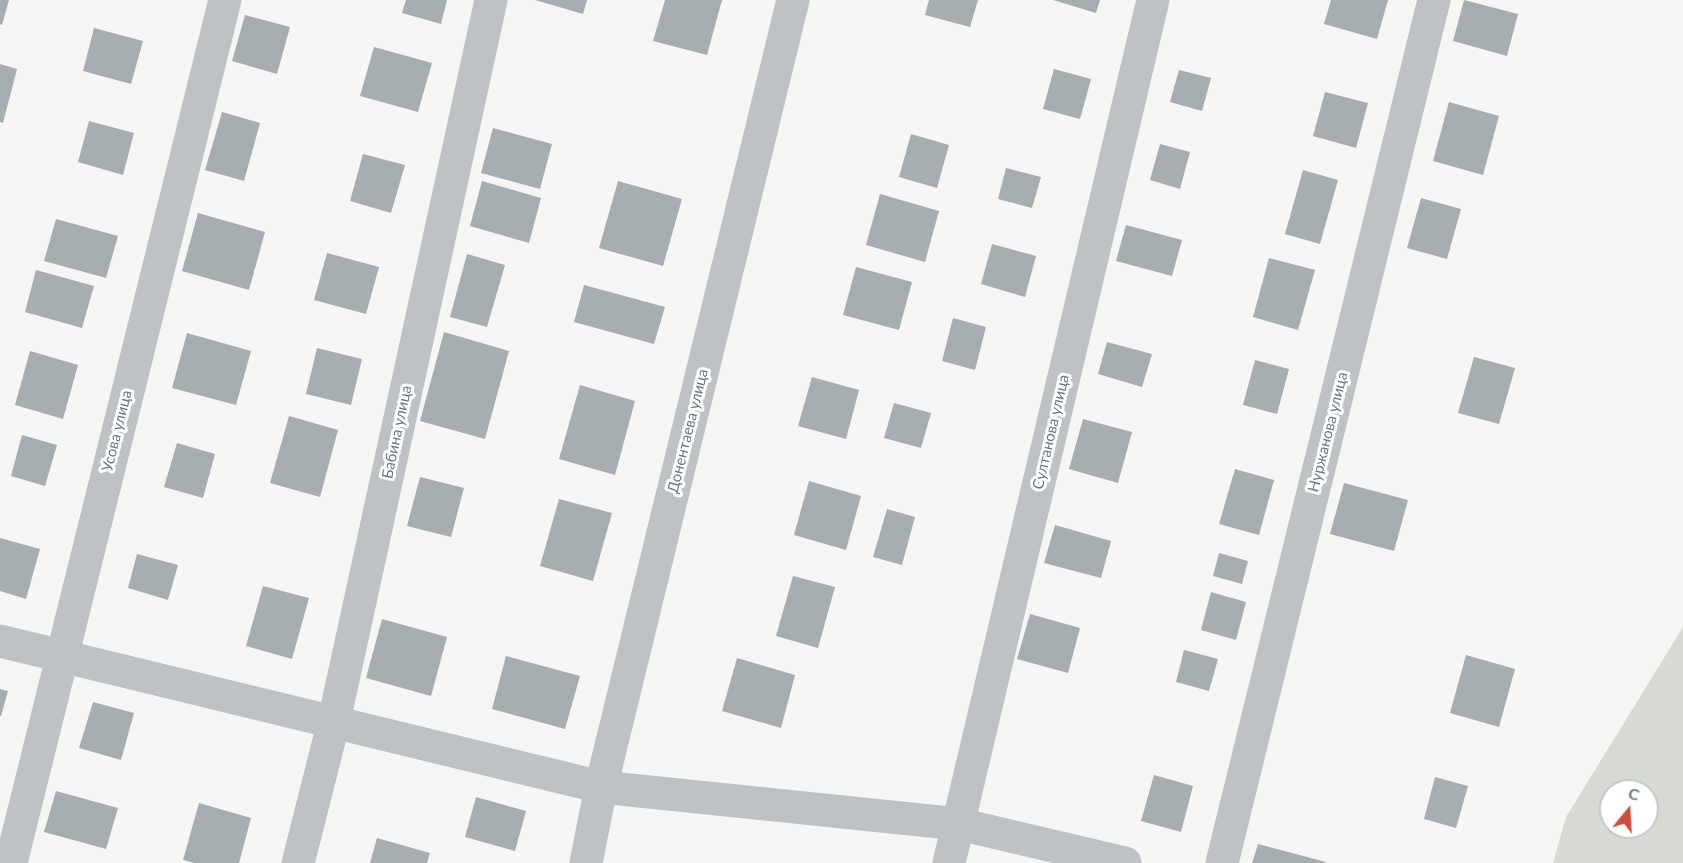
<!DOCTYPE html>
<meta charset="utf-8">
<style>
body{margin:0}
#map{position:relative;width:1683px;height:863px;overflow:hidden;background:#f6f6f4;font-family:Lato,sans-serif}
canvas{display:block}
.north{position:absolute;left:1599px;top:779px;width:60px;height:60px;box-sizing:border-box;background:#fff;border:2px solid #c3c9cd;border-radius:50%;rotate:18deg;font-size:16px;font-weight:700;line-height:24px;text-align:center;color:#697981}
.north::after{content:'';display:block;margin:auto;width:21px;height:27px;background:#d04b3a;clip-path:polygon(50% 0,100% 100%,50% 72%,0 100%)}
</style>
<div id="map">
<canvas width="1683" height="863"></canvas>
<div class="north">С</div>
</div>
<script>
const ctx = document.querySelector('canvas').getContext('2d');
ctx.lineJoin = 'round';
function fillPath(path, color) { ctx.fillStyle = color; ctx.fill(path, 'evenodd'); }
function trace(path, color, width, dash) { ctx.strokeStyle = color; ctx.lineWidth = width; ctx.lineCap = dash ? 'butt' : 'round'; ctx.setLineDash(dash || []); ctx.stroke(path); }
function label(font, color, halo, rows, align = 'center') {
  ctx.font = font + ' Lato,sans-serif'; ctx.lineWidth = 6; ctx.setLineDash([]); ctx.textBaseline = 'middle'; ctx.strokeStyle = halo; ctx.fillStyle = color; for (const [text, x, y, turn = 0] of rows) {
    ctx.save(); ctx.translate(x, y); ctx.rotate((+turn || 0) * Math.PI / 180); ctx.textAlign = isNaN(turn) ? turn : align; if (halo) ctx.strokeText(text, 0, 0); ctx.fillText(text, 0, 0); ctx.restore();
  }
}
const green = new Path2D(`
 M1683 627V863H1553L1566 817ZM1611 791H1647V827H1611Z`);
const building = new Path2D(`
 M0 0H9L2 25 0 24Z
 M406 0H447L441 24 402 13Z
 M535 0H587L583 14Z
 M665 0H722L707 55 653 41Z
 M929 0H978L970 27 925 15Z
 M1053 0H1100L1096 13Z
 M1331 0H1388L1377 39 1324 24Z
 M1464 0 1518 14 1507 56 1453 41Z
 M245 15 290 27 277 74 232 61Z
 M94 28 143 41 131 84 83 71Z
 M374 47 432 63 418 112 360 96Z
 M0 64 17 69 3 123 0 122Z
 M1054 69 1091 79 1080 119 1043 109Z
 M1179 70 1211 78 1202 111 1170 102Z
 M1325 92 1368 103 1356 148 1313 136Z
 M1449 102 1499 116 1483 175 1433 161Z
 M222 112 260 123 244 181 205 170Z
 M89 121 134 133 123 175 78 162Z
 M493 128 552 144 540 189 481 173Z
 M911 134 949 145 937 188 899 177Z
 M1160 144 1190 152 1180 189 1150 180Z
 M363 154 405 165 391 213 350 201Z
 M1006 168 1041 177 1032 208 998 199Z
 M1303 170 1338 180 1320 244 1285 234Z
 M482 181 541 198 529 243 470 226Z
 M618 181 682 199 663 266 599 248Z
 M880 194 939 211 925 262 866 245Z
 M1421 198 1461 209 1447 259 1407 248Z
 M198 213 265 232 249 290 182 271Z
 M56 219 118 236 106 278 44 261Z
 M1126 225 1182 240 1172 276 1116 261Z
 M992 244 1036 256 1025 297 981 284Z
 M327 253 379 267 366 314 314 300Z
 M467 254 505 265 487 327 450 317Z
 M1269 258 1315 270 1298 330 1253 317Z
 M856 267 912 282 899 330 843 315Z
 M36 270 94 286 82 328 25 312Z
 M584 285 665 307 654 344 574 322Z
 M953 318 986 327 975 370 942 361Z
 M444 332 509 351 485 439 420 421Z
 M187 333 251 351 236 405 172 388Z
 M1107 342 1152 354 1142 387 1098 374Z
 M317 348 362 359 351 405 306 394Z
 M30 351 78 365 63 419 15 405Z
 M1474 357 1515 368 1499 424 1458 413Z
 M1255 360 1289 369 1277 414 1243 405Z
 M812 377 859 390 846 439 798 426Z
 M580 385 635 401 615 475 559 459Z
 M894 403 931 413 921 448 884 438Z
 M289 416 338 430 320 497 270 483Z
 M1083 419 1132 432 1118 483 1069 469Z
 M22 435 57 445 45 486 11 476Z
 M177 443 215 454 203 498 164 487Z
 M1235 469 1274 480 1259 535 1219 524Z
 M420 477 464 488 451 537 407 526Z
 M809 481 861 496 846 550 794 535Z
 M1344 483 1408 500 1394 551 1330 534Z
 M559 499 612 513 593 581 540 566Z
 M887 509 915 517 902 565 873 557Z
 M1055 525 1111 541 1101 578 1044 563Z
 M0 538 40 549 26 599 0 591Z
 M1219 553 1248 561 1242 584 1213 576Z
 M137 554 178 565 168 600 128 588Z
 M793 576 835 587 818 648 776 636Z
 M263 586 309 598 292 659 246 646Z
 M1211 592 1246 602 1236 640 1201 630Z
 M1030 614 1080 628 1068 673 1017 659Z
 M382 619 447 637 431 696 366 678Z
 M1184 650 1218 659 1209 691 1176 682Z
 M1466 655 1515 669 1499 727 1450 713Z
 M506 656 580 676 565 729 492 709Z
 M737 658 795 675 781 728 722 711Z
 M0 689 8 691 1 716H0Z
 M93 702 134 713 121 760 79 748Z
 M1154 775 1193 786 1181 832 1141 821Z
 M1435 777 1468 786 1456 828 1424 819Z
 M56 791 118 808 106 849 44 832Z
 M476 797 526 811 515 851 465 837Z
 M199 803 251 818 239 863H194L183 860Z
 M377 838 430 853 427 863H370Z
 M1258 844 1326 862 1325 863H1252Z`);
const minor = new Path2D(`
 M0 641 601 787 959 824 1125 863
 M11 863 225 0
 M298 863 334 721 491 0
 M586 863 601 787 793 0
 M949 863 1153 0
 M1222 863 1434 0`);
const streetNames = [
 ["Усова улица",117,431,-76],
 ["Донентаева улица",688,431,-76],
 ["Бабина улица",397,432,-78],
 ["Султанова улица",1051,432,-77],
 ["Нуржанова улица",1328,432,-76]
];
fillPath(green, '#d7dbd3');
fillPath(building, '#a6aeb2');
trace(minor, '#bec2c5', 33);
label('15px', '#697981', '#fff', streetNames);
</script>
